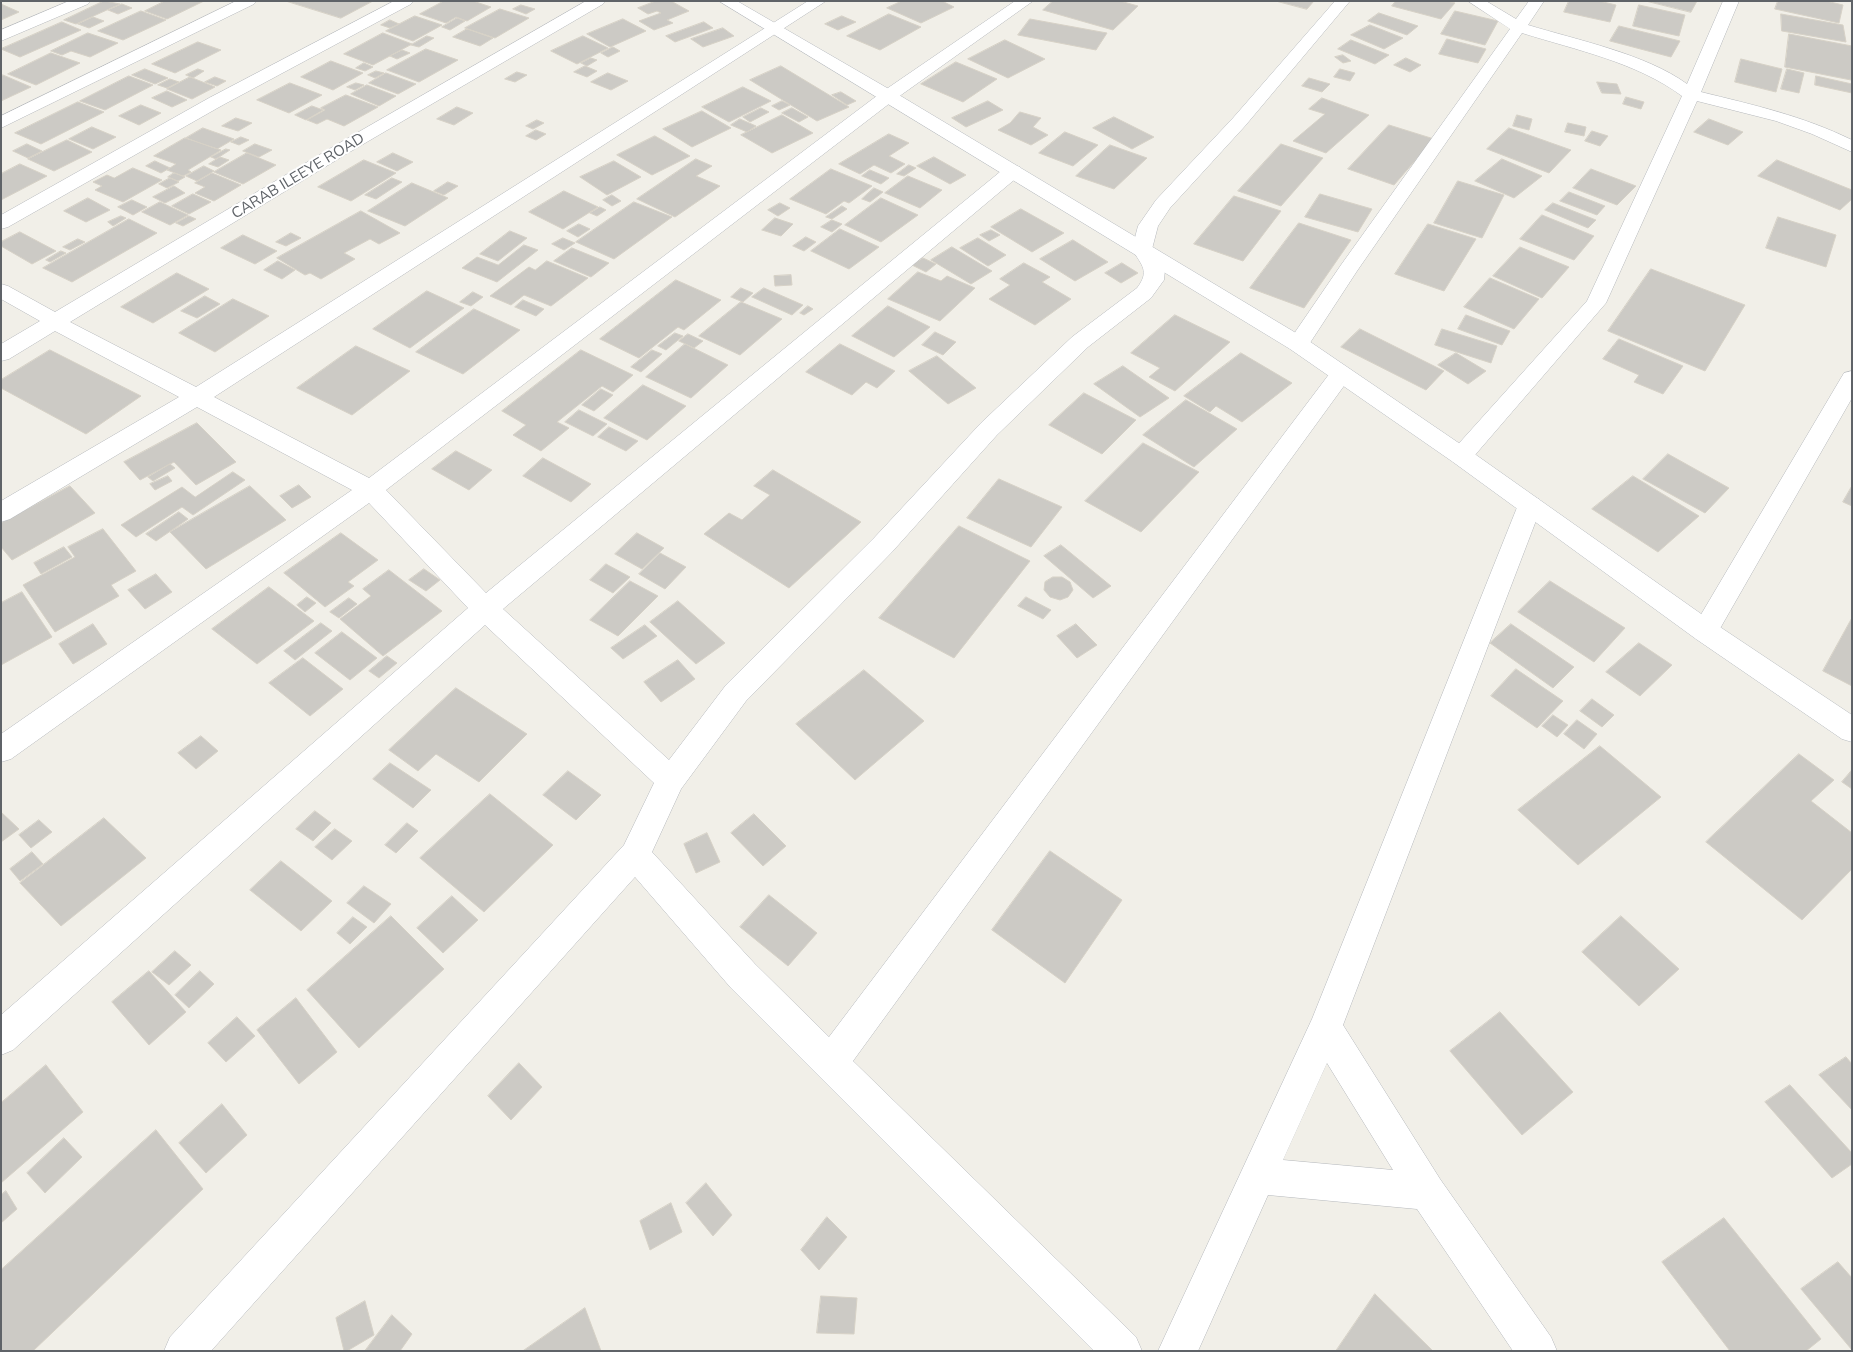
<!DOCTYPE html>
<style>
body{margin:0}
#map{position:relative;width:1853px;height:1352px;overflow:hidden;background:#f1efe8;font-family:Mulish,sans-serif}
canvas{display:block}
.frame{position:absolute;inset:0;border:2px solid #5f6368;pointer-events:none}
</style>
<div id="map">
<canvas width="1853" height="1352"></canvas>
<div class="frame"></div>
</div>
<script>
const ctx = document.querySelector('canvas').getContext('2d');
ctx.lineJoin = 'round';
function fillPath(path, color) { ctx.fillStyle = color; ctx.fill(path, 'evenodd'); }
function trace(path, color, width, dash) { ctx.strokeStyle = color; ctx.lineWidth = width; ctx.lineCap = dash ? 'butt' : 'round'; ctx.setLineDash(dash || []); ctx.stroke(path); }
function label(font, color, halo, rows, align = 'center') {
  ctx.font = font + ' Mulish,sans-serif'; ctx.lineWidth = 4; ctx.setLineDash([]); ctx.textBaseline = 'middle'; ctx.strokeStyle = halo; ctx.fillStyle = color; for (const [text, x, y, turn = 0] of rows) {
    ctx.save(); ctx.translate(x, y); ctx.rotate((+turn || 0) * Math.PI / 180); ctx.textAlign = isNaN(turn) ? turn : align; if (halo) ctx.strokeText(text, 0, 0); ctx.fillText(text, 0, 0); ctx.restore();
  }
}
const building = new Path2D(`
 M104 1 120 4 76 24 64 20Z
 M165 1H204L167 19 145 11Z
 M286 1H373L341 18Z
 M444 1H473L491 7 467 21 456 17 446 23 420 14Z
 M656 1H671L689 11 667 20 673 23 654 30 639 21 661 13 657 11 648 14 638 8Z
 M902 1H942L954 7 921 23 887 8Z
 M1053 1H1120L1138 6 1113 30 1043 10Z
 M1276 1H1314L1307 9Z
 M1396 1H1446L1455 3 1441 19 1392 6Z
 M1569 1H1599L1616 5 1610 22 1564 12Z
 M1646 1H1697L1691 12Z
 M1778 1H1826L1843 5 1839 23 1775 9Z
 M1 4 19 12 1 20Z
 M122 4 132 8 118 14 108 10Z
 M521 5 535 9 526 14 513 9Z
 M1639 5 1685 15 1679 36 1633 26Z
 M500 9 529 18 495 38 465 28Z
 M141 11 166 20 123 40 98 31Z
 M1455 11 1498 21 1485 45 1441 34Z
 M1379 13 1418 26 1407 35 1368 21Z
 M889 14 921 27 880 50 847 36Z
 M1781 14 1843 25 1846 42 1782 31Z
 M415 16 442 25 413 41 386 31Z
 M842 16 856 22 838 30 825 24Z
 M93 17 104 21 89 28 78 24Z
 M457 18 465 21 450 30 442 27Z
 M623 19 646 31 610 47 587 34Z
 M1030 19 1107 33 1096 50 1018 35Z
 M390 20 399 24 390 28 381 25Z
 M62 22 81 30 20 57 1 49Z
 M704 22 713 28 675 42 666 36Z
 M1370 25 1403 38 1384 49 1351 35Z
 M1619 26 1680 41 1671 57 1610 41Z
 M723 28 734 36 703 47 691 39Z
 M467 29 493 38 480 46 453 37Z
 M88 33 118 43 90 57 71 51 62 55 51 51Z
 M383 33 412 44 373 65 344 54Z
 M1789 34 1852 46 1851 80 1785 67Z
 M427 36 434 38 419 47 411 45Z
 M583 36 608 48 577 64 551 51Z
 M1447 39 1486 49 1478 63 1439 54Z
 M1005 40 1045 59 1008 78 968 59Z
 M1351 40 1389 55 1375 64 1338 49Z
 M198 42 221 50 175 73 152 64Z
 M613 47 620 51 608 57 601 53Z
 M426 49 458 60 419 82 387 70Z
 M402 50 410 53 397 59 390 56Z
 M51 53 80 63 36 85 8 74Z
 M1343 55 1351 61 1343 63 1335 57Z
 M591 58 597 60 587 66 581 63Z
 M1406 58 1421 65 1410 72 1394 65Z
 M1741 59 1782 69 1776 92 1735 82Z
 M331 61 363 73 333 90 301 77Z
 M956 62 997 79 963 102 921 84Z
 M364 63 373 67 365 71 356 68Z
 M585 66 597 71 587 77 574 72Z
 M781 66 849 107 817 121 750 80Z
 M145 69 168 78 155 84 132 75Z
 M198 69 204 71 193 78 186 75Z
 M1340 69 1355 73 1350 81 1334 77Z
 M1787 69 1804 73 1799 93 1781 89Z
 M376 71 384 73 375 78 368 75Z
 M517 72 527 75 515 82 505 79Z
 M386 73 416 84 398 94 369 83Z
 M608 73 628 81 611 90 591 82Z
 M3 75 31 87 1 101V76Z
 M129 76 153 85 105 110 80 101Z
 M1816 76 1852 84V93L1815 85Z
 M190 77 215 87 192 99 167 89Z
 M215 77 226 81 217 86 205 82Z
 M1309 78 1330 84 1322 92 1302 86Z
 M170 79 179 82 167 88 158 85Z
 M1597 82 1617 84 1621 94 1602 93Z
 M290 83 322 95 289 113 257 100Z
 M356 83 364 85 355 90 347 87Z
 M367 85 396 96 379 106 351 94Z
 M743 87 771 101 729 122 702 107Z
 M167 91 187 100 172 107 152 98Z
 M841 92 856 101 847 105 832 95Z
 M346 95 378 107 344 126 327 119 317 124 307 120 325 110 321 108Z
 M1626 97 1644 102 1641 109 1623 104Z
 M1322 98 1369 115 1326 153 1293 141 1325 114 1309 109Z
 M782 101 790 105 779 110 772 106Z
 M988 101 1003 110 966 127 952 118Z
 M78 102 104 112 41 144 15 133Z
 M141 105 161 113 139 125 119 116Z
 M312 106 323 110 306 120 295 115Z
 M457 107 473 113 454 125 437 119Z
 M761 108 769 112 750 122 743 117Z
 M792 108 808 117 799 122 782 113Z
 M702 111 731 128 692 147 663 129Z
 M1020 112 1041 118 1033 127 1048 135 1031 145 998 130 1010 123Z
 M782 115 813 133 772 153 741 135Z
 M1517 115 1532 119 1529 130 1513 126Z
 M1114 117 1154 137 1132 149 1093 128Z
 M236 118 252 123 238 131 222 126Z
 M740 119 756 126 747 132 731 125Z
 M1709 119 1743 132 1728 145 1694 132Z
 M537 120 544 123 533 129 526 126Z
 M1568 123 1586 127 1584 136 1565 132Z
 M1389 125 1434 139 1394 185 1348 169Z
 M92 127 116 137 93 149 69 139Z
 M203 128 234 139 217 149 186 138Z
 M1509 128 1571 150 1549 173 1487 149Z
 M536 130 546 134 536 140 526 136Z
 M1592 131 1608 136 1600 146 1585 141Z
 M1065 132 1098 145 1073 166 1039 153Z
 M889 134 909 143 889 156 905 164 891 173 874 165 860 174 839 164Z
 M655 136 690 156 652 175 617 155Z
 M241 137 249 140 239 145 231 142Z
 M185 138 221 150 188 170 191 172 183 176 167 170 176 164 154 156Z
 M67 140 92 152 54 171 28 159Z
 M27 144 42 151 28 158 13 151Z
 M255 144 272 150 259 157 243 151Z
 M1281 144 1323 158 1281 206 1238 191Z
 M1110 145 1147 158 1114 189 1076 176Z
 M226 149 230 150 216 159 211 157Z
 M247 153 276 165 243 184 214 172Z
 M393 153 413 162 397 171 377 162Z
 M220 157 229 160 218 167 209 164Z
 M934 157 966 175 950 184 917 166Z
 M696 159 712 166 696 176 720 186 675 217 637 199Z
 M1502 159 1542 176 1514 198 1475 181Z
 M364 160 396 173 351 201 318 187Z
 M1777 160 1852 190V199L1840 210 1758 176Z
 M155 161 170 168 161 173 146 166Z
 M614 161 641 177 607 195 580 177Z
 M20 164 47 176 1 200V174Z
 M909 165 916 168 904 176 897 174Z
 M204 166 214 171 197 181 186 176Z
 M133 168 162 180 123 202 95 190 102 186 93 182 107 175 114 178Z
 M831 169 872 186 849 203 844 201 826 214 790 199Z
 M1591 169 1636 186 1617 205 1573 188Z
 M870 170 889 178 881 184 862 176Z
 M174 173 185 177 178 181 168 177Z
 M212 173 241 185 214 201 195 193 205 187 195 183Z
 M908 176 942 190 920 208 885 193Z
 M170 178 179 182 167 188 159 184Z
 M392 178 402 182 376 199 365 195Z
 M1458 181 1504 195 1482 238 1434 223Z
 M448 182 458 186 444 195 434 191Z
 M412 183 448 198 405 226 368 211Z
 M174 186 185 193 165 203 153 197Z
 M874 188 883 192 870 202 862 199Z
 M564 191 598 207 563 229 529 212Z
 M1569 192 1605 206 1597 215 1560 201Z
 M193 194 211 202 189 214 172 206Z
 M1320 194 1372 209 1358 232 1305 217Z
 M612 195 621 201 612 206 603 200Z
 M1234 196 1281 211 1243 261 1194 244Z
 M88 198 110 210 86 222 64 211Z
 M881 198 918 215 881 242 845 225Z
 M132 200 147 207 133 215 118 207Z
 M160 202 188 215 170 225 142 212Z
 M634 202 672 217 614 259 576 242Z
 M780 203 790 208 778 216 768 210Z
 M1553 203 1596 220 1588 228 1545 210Z
 M842 206 847 209 832 219 826 217Z
 M600 207 606 210 597 216 590 213Z
 M1021 209 1064 233 1032 252 991 227Z
 M361 211 400 233 379 244 370 239 344 253 355 259 321 279 310 273 305 275 277 258Z
 M1542 215 1594 236 1574 260 1520 239Z
 M121 216 126 218 113 226 108 222Z
 M189 216 196 219 183 226 176 223Z
 M1778 217 1836 235 1826 267 1766 248Z
 M775 218 793 224 781 236 762 230Z
 M129 219 157 233 72 282 43 268Z
 M832 220 842 224 832 232 821 227Z
 M1299 223 1351 240 1304 308 1250 288Z
 M579 224 590 229 578 237 567 231Z
 M1428 224 1476 239 1444 291 1395 274Z
 M840 229 879 247 849 269 811 251Z
 M991 230 1000 235 989 241 980 235Z
 M510 231 527 238 498 261 480 254Z
 M20 232 56 251 32 264 1 246V242Z
 M291 233 301 238 286 246 276 242Z
 M243 235 277 251 255 264 221 248Z
 M806 237 816 242 804 251 793 246Z
 M563 238 575 243 564 250 552 244Z
 M978 238 1006 255 988 266 960 248Z
 M78 239 85 242 70 250 63 247Z
 M1073 240 1108 262 1075 281 1040 259Z
 M524 245 538 250 497 282 462 268 477 257 498 265Z
 M952 247 992 271 971 284 931 260Z
 M1520 247 1569 267 1542 298 1493 276Z
 M572 248 609 263 591 277 554 261Z
 M61 251 66 253 50 262 46 260Z
 M923 258 936 264 926 272 912 265Z
 M278 261 295 270 282 279 264 270Z
 M547 261 588 278 551 306 524 295 511 305 490 296 529 267 535 270Z
 M1024 263 1050 277 1042 282 1071 299 1035 325 989 299 1010 285 1000 279Z
 M1122 263 1138 273 1121 283 1105 273Z
 M1651 269 1745 305 1705 371 1608 331Z
 M918 272 941 281 947 276 975 288 940 321 888 299Z
 M177 273 209 289 153 323 121 307Z
 M791 275 792 285 775 286 774 276Z
 M1490 278 1539 299 1514 329 1464 307Z
 M676 280 721 300 684 330 678 327 639 358 600 339Z
 M741 288 753 293 743 302 731 297Z
 M764 288 803 305 792 315 752 297Z
 M427 291 464 308 410 348 373 329Z
 M473 292 483 297 471 306 460 302Z
 M205 296 220 304 197 318 181 311Z
 M233 299 269 316 215 352 179 333Z
 M523 300 544 309 536 316 515 307Z
 M741 302 782 319 740 355 699 336Z
 M808 306 813 309 804 315 800 313Z
 M888 306 930 327 894 357 852 336Z
 M474 309 520 330 463 374 416 352Z
 M1175 315 1230 342 1175 391 1149 377 1160 368 1131 353Z
 M1466 315 1510 331 1502 345 1458 329Z
 M1360 329 1444 371 1426 390 1341 347Z
 M1442 329 1497 346 1491 363 1435 345Z
 M935 332 956 342 943 355 922 345Z
 M675 333 683 336 666 350 658 346Z
 M688 334 703 341 694 348 679 341Z
 M1619 339 1683 366 1663 394 1634 382 1639 375 1603 359Z
 M685 344 728 365 691 398 646 377Z
 M840 344 895 371 877 388 866 382 852 395 806 372Z
 M356 346 410 371 352 415 297 388Z
 M50 350 141 396 86 434 1 388V380Z
 M581 350 633 375 613 392 602 386 557 422 569 428 541 451 513 435 526 425 502 411Z
 M652 350 662 354 641 372 631 367Z
 M1241 353 1292 383 1242 422 1216 406 1210 412 1184 396Z
 M1456 353 1486 371 1468 384 1438 365Z
 M937 356 976 388 948 404 909 371Z
 M1123 366 1169 398 1140 417 1094 384Z
 M643 385 686 406 647 440 604 418Z
 M601 389 613 395 594 411 582 405Z
 M1084 393 1136 420 1102 454 1049 425Z
 M1186 400 1237 429 1194 467 1143 435Z
 M579 410 607 424 593 436 565 422Z
 M197 423 236 462 196 485 174 462 140 480 124 462Z
 M609 427 638 441 626 451 598 437Z
 M1143 443 1199 472 1141 532 1085 501Z
 M456 451 492 470 469 490 432 469Z
 M1668 454 1729 488 1705 513 1643 479Z
 M543 458 591 484 571 502 523 476Z
 M170 464 175 468 153 481 148 477Z
 M773 470 861 522 789 588 704 534 729 513 742 520 770 495 754 486Z
 M233 472 245 480 193 515 182 507 136 537 121 525 182 487 195 497Z
 M168 476 172 481 155 490 150 484Z
 M1633 476 1699 516 1658 552 1592 509Z
 M999 479 1062 507 1031 547 967 518Z
 M299 485 311 497 292 508 280 496Z
 M70 486 95 513 12 560 1 547V523Z
 M250 486 286 520 206 569 170 532Z
 M1852 486V506L1843 502Z
 M179 512 188 519 156 541 146 534Z
 M959 526 1030 561 954 658 879 618Z
 M103 529 136 571 111 585 119 596 55 632 23 585 75 557 68 547Z
 M341 533 378 560 348 582 354 586 325 607 284 573Z
 M637 533 664 548 642 569 615 554Z
 M1061 545 1111 586 1093 598 1044 556Z
 M64 547 72 557 41 574 34 563Z
 M660 553 686 567 665 589 639 574Z
 M606 564 630 577 613 593 590 580Z
 M424 569 440 580 426 591 409 580Z
 M389 570 442 611 383 656 340 619 371 596 363 589Z
 M156 574 172 592 145 609 128 590Z
 M1053 577H1062L1070 582 1073 590 1068 597 1060 600 1050 597 1044 590 1045 582Z
 M630 581 658 596 618 636 590 620Z
 M1550 581 1625 628 1594 662 1518 612Z
 M269 587 314 621 257 664 212 629Z
 M22 592 52 637 1 665V603Z
 M307 597 316 603 305 612 297 605Z
 M1026 597 1051 610 1043 619 1018 606Z
 M349 598 357 604 339 618 330 612Z
 M678 601 725 643 696 664 650 622Z
 M1852 618V686L1823 671Z
 M321 623 332 631 295 660 284 651Z
 M93 624 107 644 73 664 59 644Z
 M1076 624 1097 645 1077 658 1057 636Z
 M1511 624 1574 667 1553 688 1490 643Z
 M645 625 657 636 623 659 611 648Z
 M342 632 377 658 350 680 315 653Z
 M1639 643 1672 665 1640 696 1606 672Z
 M387 656 397 663 379 678 369 671Z
 M303 658 343 689 310 716 269 683Z
 M678 660 695 679 661 702 644 682Z
 M1516 669 1563 701 1537 728 1491 696Z
 M864 670 924 721 855 780 796 724Z
 M456 688 527 734 479 782 436 754 418 771 389 750Z
 M1592 699 1614 715 1602 727 1580 711Z
 M1553 715 1568 725 1557 737 1542 726Z
 M1577 720 1597 734 1584 749 1564 734Z
 M201 736 218 751 196 769 178 753Z
 M1600 746 1661 797 1578 865 1518 810Z
 M1799 754 1834 780 1811 801 1852 833V869L1802 920 1706 842Z
 M390 763 431 790 413 808 373 779Z
 M1852 770V789L1842 782Z
 M568 771 601 795 576 820 543 795Z
 M490 794 553 845 484 912 420 858Z
 M315 811 331 823 313 841 296 829Z
 M1 812 19 829 1 842Z
 M754 814 786 846 763 866 731 833Z
 M104 818 146 858 61 926 20 883Z
 M39 820 52 832 31 848 19 835Z
 M407 823 418 831 396 853 385 845Z
 M335 829 352 841 332 860 315 847Z
 M707 833 720 862 696 873 684 844Z
 M1050 851 1122 900 1065 983 992 930Z
 M32 852 43 864 20 881 10 869Z
 M281 861 332 901 301 931 250 890Z
 M364 886 391 904 374 923 347 903Z
 M769 895 817 933 788 966 740 927Z
 M452 896 478 920 443 953 417 928Z
 M391 916 444 969 359 1048 307 990Z
 M1621 916 1679 969 1639 1006 1582 952Z
 M353 917 367 927 350 944 337 933Z
 M175 951 191 965 169 985 152 972Z
 M149 971 186 1012 149 1045 112 1002Z
 M200 971 214 984 189 1008 175 995Z
 M296 998 337 1052 299 1084 257 1030Z
 M1500 1012 1573 1092 1522 1135 1450 1051Z
 M237 1017 255 1036 226 1062 208 1043Z
 M1846 1057 1852 1064V1110L1819 1075Z
 M519 1063 542 1087 511 1120 488 1096Z
 M46 1065 83 1112 1 1183V1103Z
 M1790 1085 1852 1153V1164L1832 1178 1765 1102Z
 M222 1104 247 1135 206 1173 179 1143Z
 M156 1130 203 1189 33 1351H1V1270Z
 M64 1138 82 1157 45 1193 27 1173Z
 M706 1183 732 1215 713 1236 686 1203Z
 M6 1191 17 1209 1 1223V1195Z
 M671 1203 682 1232 650 1250 640 1221Z
 M827 1217 847 1237 819 1270 801 1250Z
 M1724 1218 1821 1339 1806 1351H1730L1662 1262Z
 M1838 1262 1852 1278V1350L1801 1289Z
 M1375 1294 1433 1351H1336Z
 M821 1296 857 1298 854 1334 817 1333Z
 M365 1301 374 1335 347 1351H344L336 1318Z
 M585 1308 601 1351H523Z
 M392 1315 412 1334 400 1351H365Z`);
const street = new Path2D(`
 M69 1H90L88 4 1 41V30Z
 M236 1H256L254 4 1 128V116Z
 M394 1H413L411 4 221 106 8 227 1 229V215L209 98Z
 M586 1H605L603 4 348 153 70 322 196 387 808 1H826L214 397 369 478 882 92 1015 1H1033L894 100 386 490 486 593 1006 167 1013 165 1020 167 1022 171 1020 175 503 609 669 760 726 685 874 538 981 423 1072 337 1137 288C1150 271 1142 266 1132 249L1138 226 1156 200 1233 118 1335 1H1350L1245 126 1170 208 1158 226 1152 249 1165 270 1164 280 1151 298 1088 347 997 435 892 552 746 701 681 789 652 852 755 964 829 1037 1333 369 1341 367 1349 369 1352 374 1349 379 853 1061 1136 1337 1142 1351H1094L731 988 635 877 211 1351H164L170 1337 624 845 654 783 485 625 13 1050 1 1055V1015L468 608 369 503 11 759 1 762V734L352 490 197 407 10 519 1 522V501L179 397 55 331 9 359 1 361V344L40 321 1 299V284L8 286 55 312 336 145Z
 M1468 1H1486L1516 19 1529 1H1544L1528 25C1577 40 1646 54 1687 84L1723 1H1739L1701 92C1754 105 1803 116 1852 140V152L1812 134 1776 121 1697 101 1606 303 1469 462 1461 464 1453 462 1449 456 1453 450 1587 301 1682 96C1636 62 1576 50 1522 33L1357 271 1306 349 1298 351 1290 349 1287 344 1341 265 1510 29Z
 M1852 371V398L1714 639 1705 642 1696 639 1692 631 1696 623 1841 378 1844 373Z
 M1530 496 1539 499 1542 505 1343 1025 1440 1179 1551 1337 1557 1351H1513L1417 1209 1268 1195 1198 1351H1158L1312 1019 1518 505 1521 499ZM1327 1063 1393 1170 1283 1160Z`);
const secondary = new Path2D(`
 M719 1H737L894 92 1306 339 1469 450 1714 623 1852 715V742L1842 739 1696 639 1453 462 1290 349Z`);
const farStreetnames = [
 ["CARAB ILEEYE ROAD",298,176,-31]
];
fillPath(building, '#cccac5');
trace(building, '#d6d1c6', 1);
trace(street, '#b5b8bc', 1);
trace(secondary, '#b6babf', 1);
fillPath(street, '#fff');
fillPath(secondary, '#fff');
label('15px', '#5f6368', '#fff', farStreetnames);
</script>
